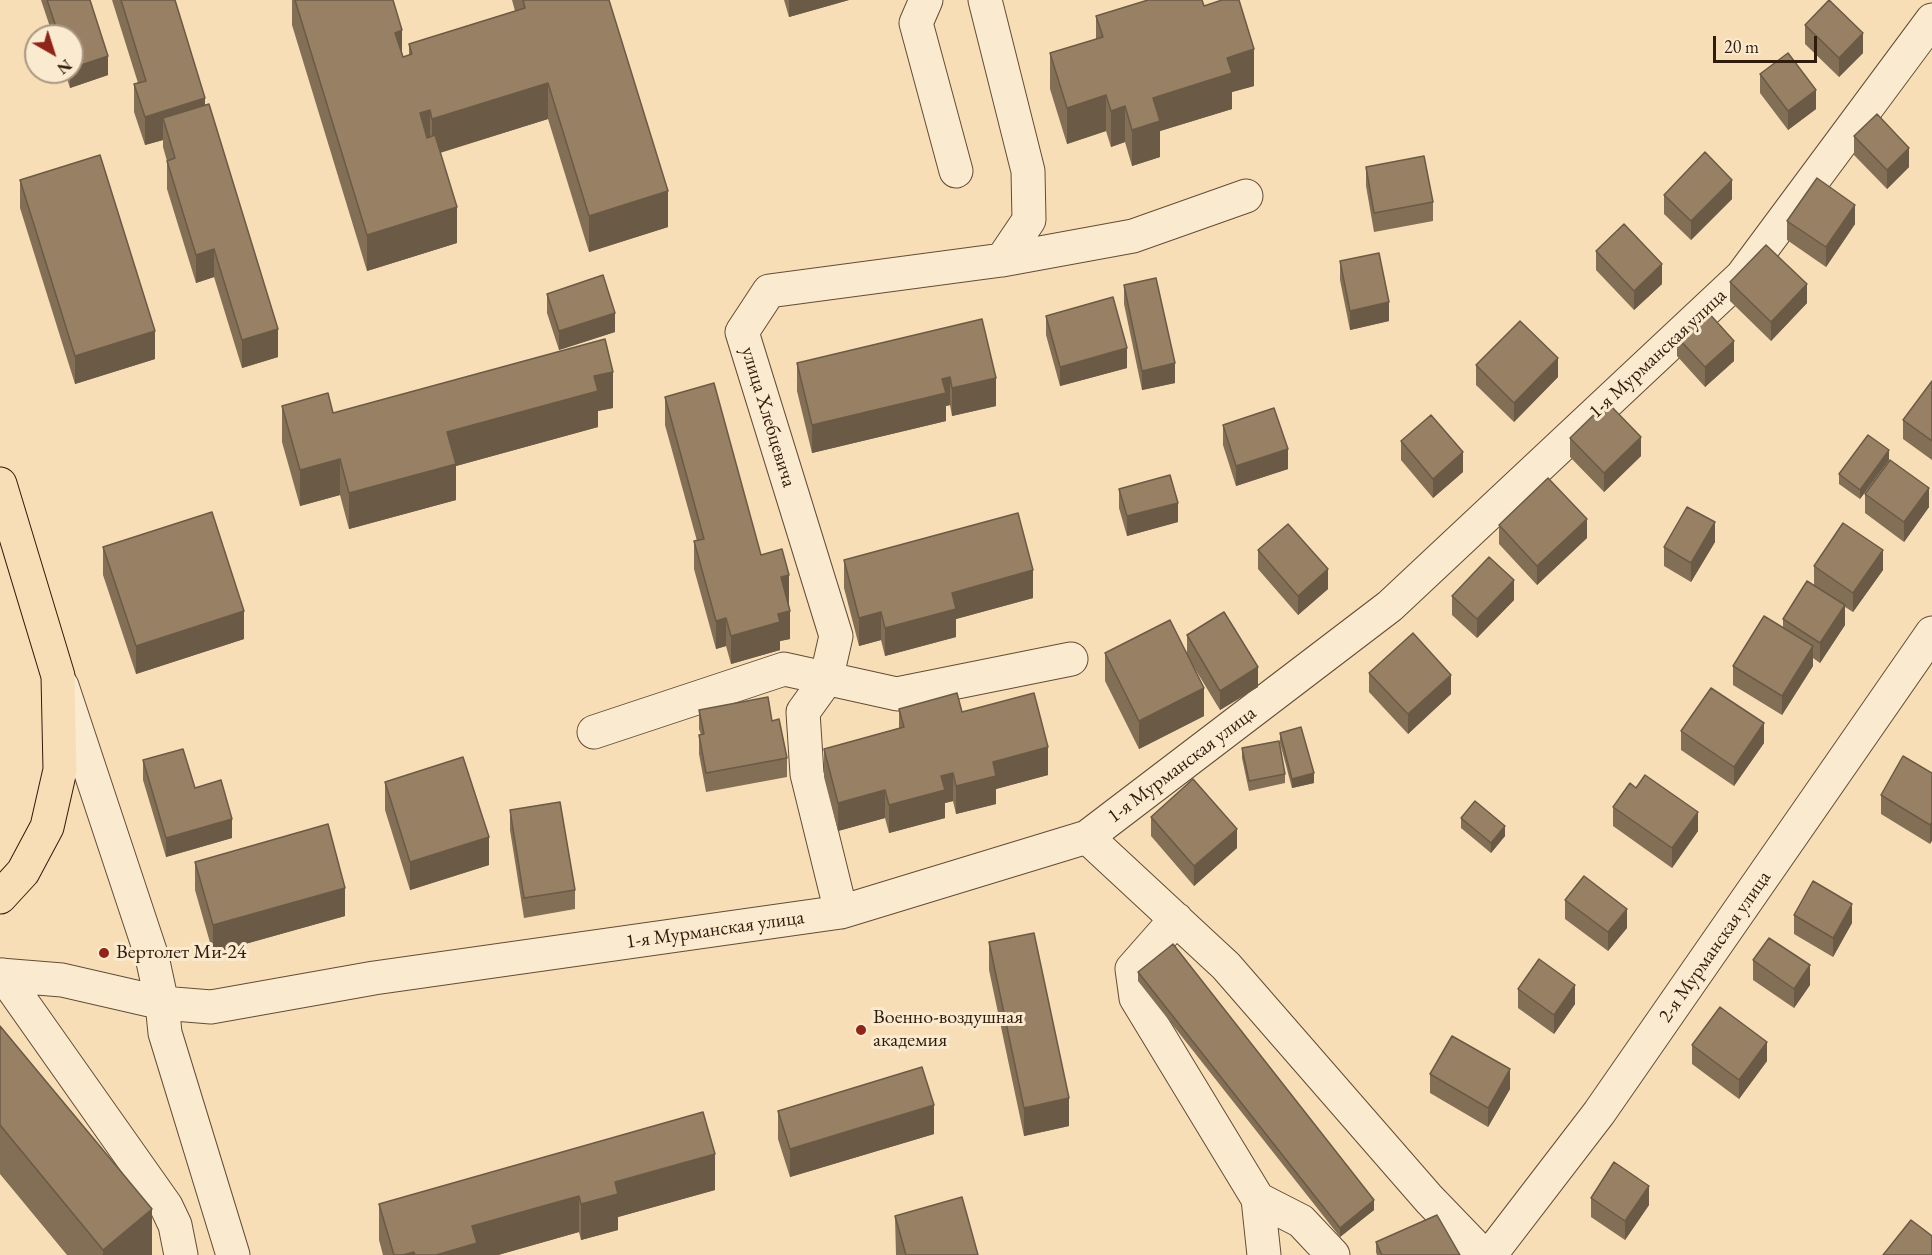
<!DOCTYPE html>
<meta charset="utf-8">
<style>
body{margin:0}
#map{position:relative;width:1932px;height:1255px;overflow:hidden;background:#f8deb6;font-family:"EB Garamond",serif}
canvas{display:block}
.north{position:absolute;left:24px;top:24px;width:60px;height:60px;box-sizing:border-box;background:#faead0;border:2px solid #aa9781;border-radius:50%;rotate:141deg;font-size:16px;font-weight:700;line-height:24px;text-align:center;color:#311b0b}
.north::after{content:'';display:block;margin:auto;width:21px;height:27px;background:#8f2418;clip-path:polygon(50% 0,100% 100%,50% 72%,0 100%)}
.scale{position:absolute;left:1713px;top:36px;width:104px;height:27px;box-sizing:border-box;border:3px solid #311b0b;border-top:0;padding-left:8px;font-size:18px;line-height:21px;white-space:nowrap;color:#311b0b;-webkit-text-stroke:4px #faead0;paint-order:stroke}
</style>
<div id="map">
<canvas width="1932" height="1255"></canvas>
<div class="north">N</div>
<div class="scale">20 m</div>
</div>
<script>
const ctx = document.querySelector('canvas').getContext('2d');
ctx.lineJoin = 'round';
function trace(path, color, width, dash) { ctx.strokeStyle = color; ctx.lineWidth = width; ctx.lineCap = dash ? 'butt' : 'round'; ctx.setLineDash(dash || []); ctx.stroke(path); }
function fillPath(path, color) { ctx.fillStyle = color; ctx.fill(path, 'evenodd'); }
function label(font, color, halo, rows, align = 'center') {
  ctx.font = font + ' "EB Garamond",serif'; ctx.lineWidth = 6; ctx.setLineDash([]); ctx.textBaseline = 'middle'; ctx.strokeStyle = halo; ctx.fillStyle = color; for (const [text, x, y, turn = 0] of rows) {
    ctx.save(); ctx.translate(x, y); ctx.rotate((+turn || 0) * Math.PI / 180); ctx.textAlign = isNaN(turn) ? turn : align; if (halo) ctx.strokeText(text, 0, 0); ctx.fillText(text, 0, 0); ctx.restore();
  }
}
const minor = new Path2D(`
 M926 0 916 23 956 171
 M985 0 1028 171 1029 220 1002 260
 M62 686 152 957 162 1003 165 1033 233 1255
 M594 732 784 669 897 694 1071 659
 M1087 837 1226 966 1429 1199 1483 1255
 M841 912 807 774 803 712 826 680 836 636 742 332 769 291 1002 260 1133 236 1246 196
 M1176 919 1132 969 1136 998 1258 1199 1301 1221 1333 1255
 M0 975 62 980 162 1003 211 1007 374 978 841 912 1087 837 1390 606 1742 276 1932 20
 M3 975 166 1206 175 1225 181 1255
 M1258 1199 1264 1255
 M1490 1255 1599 1113 1932 633`);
const major = new Path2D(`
 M0 484 58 676 60 770 47 827 23 872 0 897`);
const wall = new Path2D(`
 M41 0H90L108 75 70 88 65 72H72V36H53Z
 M112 0H175L278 357 242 368 214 277 196 283 167 189V161L163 147V140L145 145 134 112V84L138 83Z
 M292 0H393L403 57 409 55V44L515 11 512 0H609L668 227 589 252 548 119 440 153 457 243 367 271 292 25Z
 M784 0H849L789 17Z
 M1204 6 1254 86 1232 92V109L1160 131V157L1132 166 1125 142 1111 147 1106 131 1067 144 1050 89V53L1096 39V16Z
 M1805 25 1863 53 1839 77 1805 44Z
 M1760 74 1816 109 1788 130 1760 93Z
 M1854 136 1909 167 1887 189 1854 155Z
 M1366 167 1433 202V221L1374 232 1366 186Z
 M20 180 155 359 75 384 20 208Z
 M1664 195 1732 199 1691 240 1664 214Z
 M1787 221 1855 224 1826 267 1787 240Z
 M1596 251 1662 284 1634 310 1596 270Z
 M1340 261 1389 321 1350 330 1340 280Z
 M1730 282 1807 303 1771 341 1730 301Z
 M1124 285 1175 383 1142 390 1124 304Z
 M547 294 615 332 559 350 547 313Z
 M1046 316 1127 368 1060 386 1046 335Z
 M982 319 996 406 952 416 950 405 946 406V421L812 453 797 391V363Z
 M1677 337 1734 361 1705 387 1677 356Z
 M1476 365 1558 377 1514 422 1476 385Z
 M1932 381V460L1903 439V420Z
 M665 397 761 555 789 603 790 639 780 641V650L731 664 726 646 716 649 694 569V541H697L665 425Z
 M282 406 333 413 613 408 598 411V427L456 466V500L349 529 340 495 300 506 282 442Z
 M1223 425 1288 469 1236 486 1223 445Z
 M1570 438 1641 456 1604 492 1570 457Z
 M1401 441 1463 472 1433 498 1401 460Z
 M1889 460 1860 499 1839 484V474Z
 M1119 489 1178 522 1127 536 1119 508Z
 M1865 494 1929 507 1904 542 1865 513Z
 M1499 525 1587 538 1537 585 1499 544Z
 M1715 542 1691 582 1664 566V547Z
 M103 547 244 639 136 674 103 575Z
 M1258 550 1328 589 1298 615 1258 569Z
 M844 560 1033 598 956 619V637L885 656 881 640 859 646 844 588Z
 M1814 566 1883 570 1853 612 1845 607V625L1820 663 1813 658V666L1782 715 1733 685V666L1783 628V619L1814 585Z
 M1452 596 1514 600 1477 638 1452 615Z
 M1187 635 1258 687 1220 710 1189 659 1204 716 1139 749 1105 681V653L1187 654Z
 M1369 673 1451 694 1408 734 1369 692Z
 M899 709 962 712 1048 775 996 789V804L956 814 953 801 945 803V818L889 833 885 818 838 831 824 777V749L899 728Z
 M699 710 772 721 787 758V777L706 792 699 754V735H701L699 729Z
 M1681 731 1764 743 1734 786 1681 750Z
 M1280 733 1314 783 1292 788 1280 743Z
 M1242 748 1285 774V783L1249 791 1242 758Z
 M143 760 195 788 232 838 166 857 143 780Z
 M1932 773 1930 844 1881 814V795Z
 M385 782 489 865 410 890 385 810Z
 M1613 807 1698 831 1672 868 1613 826Z
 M510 810 575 890V909L524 918 510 830Z
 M1151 817 1237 848 1194 886 1151 836Z
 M1461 818 1505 836 1491 853 1461 828Z
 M195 862 345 916 213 953 195 890Z
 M1565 900 1627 928 1608 951 1565 919Z
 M1794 915 1852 923 1833 957 1794 934Z
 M989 942 1069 1126 1024 1136 989 970Z
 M1753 960 1810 985 1794 1008 1753 980Z
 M1138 972 1374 1210 1340 1237 1138 981Z
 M1518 989 1575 1004 1554 1034 1518 1008Z
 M0 1026 152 1255H67L0 1174Z
 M1692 1045 1767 1061 1739 1099 1692 1064Z
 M1430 1074 1510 1089 1488 1127 1430 1093Z
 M778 1111 934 1134 790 1177 778 1139Z
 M715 1190 618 1217V1230L581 1240 579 1232 498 1255H383L379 1240V1204Z
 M1591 1198 1649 1205 1625 1240 1591 1217Z
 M895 1216 978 1255H896Z
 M1376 1242 1460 1255H1377L1376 1252Z`);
const shadedWall = new Path2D(`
 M789 0H849L789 17Z
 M402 30V66L395 33Z
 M1863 33V53L1839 77V58Z
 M1254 49V86L1232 92V109L1160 131V157L1132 166V130L1153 98 1227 58Z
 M108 56V75L70 88V72H72V68Z
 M548 83V119L432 155V119Z
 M1816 90V109L1788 130V111Z
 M1106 95V131L1067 144V108Z
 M205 98V126L163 118V140L145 145V117Z
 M1125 106V142L1111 147V111Z
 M430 110V146L420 113Z
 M1909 148V167L1887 189V170Z
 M1732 180V199L1691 240V221Z
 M668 191V227L589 252V216Z
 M1855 205V224L1826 267V247Z
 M457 207V243L367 271V235Z
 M214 249V277L196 283V255Z
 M1662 264V284L1634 310V291Z
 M1807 284V303L1771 341V322Z
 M1389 302V321L1350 330V311Z
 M615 313V332L559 350V331Z
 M278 329V357L242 368V340Z
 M155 331V359L75 384V356Z
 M1734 341V361L1705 387V367Z
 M1127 348V368L1060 386V367Z
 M1558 358V377L1514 422V403Z
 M1175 363V383L1142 390V371Z
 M613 372V408L598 411V427L456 466V500L349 529V493L447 432 594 376Z
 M950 377V405L946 406V421L812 453V425L942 379Z
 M996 378V406L952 416V388Z
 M1641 437V456L1604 492V473Z
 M1288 449V469L1236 486V466Z
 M1889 450V460L1860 499V490Z
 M1463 452V472L1433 498V479Z
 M340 459V495L300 506V470Z
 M1929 488V507L1904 542V522Z
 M1178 503V522L1127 536V516Z
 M1587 519V538L1537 585V566Z
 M1715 522V542L1691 582V563Z
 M1883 550V570L1853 612V593Z
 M1328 569V589L1298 615V596Z
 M1033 570V598L956 619V637L885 656V628L952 593Z
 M789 575V603L781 605V577Z
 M1514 580V600L1477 638V619Z
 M1845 605V625L1820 663V643Z
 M244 611V639L136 674V646Z
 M790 611V639L780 641V650L731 664V636L778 614Z
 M881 612V640L859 646V618Z
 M726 618V646L716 649V621Z
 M1813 646V666L1782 715V696Z
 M1258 667V687L1220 710V691Z
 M1451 675V694L1408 734V714Z
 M1204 688V716L1139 749V721Z
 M1764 723V743L1734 786V767Z
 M1048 747V775L996 789V804L956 814V786L993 762Z
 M953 773V801L945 803V818L889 833V805L941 776Z
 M1314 773V783L1292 788V779Z
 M885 790V818L838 831V803Z
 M1698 812V831L1672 868V848Z
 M232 819V838L166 857V838Z
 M1932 822V841L1930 844V825Z
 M1505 826V836L1491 853V843Z
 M1237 829V848L1194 886V866Z
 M489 837V865L410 890V862Z
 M345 888V916L213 953V925Z
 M1852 904V923L1833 957V938Z
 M1627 909V928L1608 951V932Z
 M1810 965V985L1794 1008V989Z
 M1575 985V1004L1554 1034V1015Z
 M1767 1042V1061L1739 1099V1080Z
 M1510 1069V1089L1488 1127V1108Z
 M1069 1098V1126L1024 1136V1108Z
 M934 1105V1134L790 1177V1149Z
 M715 1154V1190L618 1217V1230L581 1240V1204L615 1182Z
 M1649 1186V1205L1625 1240V1221Z
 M579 1196V1232L498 1255H436L472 1226Z
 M1374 1200V1210L1340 1237V1228Z
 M152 1209V1255H103V1250Z
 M414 1252V1255H403Z`);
const building = new Path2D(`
 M47 0H90L108 56 72 68V36H59Z
 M121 0H175L205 98 145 117 134 84 146 81Z
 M295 0H393L402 30 395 33 403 57 412 54 409 44 525 8 523 0H609L668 191 589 216 548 83 432 119 430 110 420 113 427 138 435 135 457 207 367 235Z
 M1148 0H1202L1204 6 1222 0H1239L1254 49 1227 58 1232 73 1153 98 1160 121 1132 130 1125 106 1111 111 1106 95 1067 108 1050 53 1103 37 1096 16Z
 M1829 0 1863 33 1839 58 1805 25Z
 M1788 53 1816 90 1788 111 1760 74Z
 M209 104 278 329 242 340 214 249 196 255 167 161 175 158 163 118Z
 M1877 114 1909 148 1887 170 1854 136Z
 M1705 152 1732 180 1691 221 1664 195Z
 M100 155 155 331 75 356 20 180Z
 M1424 156 1433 202 1374 213 1366 167Z
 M1817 178 1855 205 1826 247 1787 221Z
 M1624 224 1662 264 1634 291 1596 251Z
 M1766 245 1807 284 1771 322 1730 282Z
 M1379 253 1389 302 1350 311 1340 261Z
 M603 275 615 313 559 331 547 294Z
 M1156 278 1175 363 1142 371 1124 285Z
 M1113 297 1127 348 1060 367 1046 316Z
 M1706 310 1734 341 1705 367 1677 337Z
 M982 319 996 378 952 388 950 377 942 379 946 393 812 425 797 363Z
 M1520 321 1558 358 1514 403 1476 365Z
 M605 339 613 372 594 376 598 391 447 432 456 464 349 493 340 459 300 470 282 406 328 393 333 413Z
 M1932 381V441L1903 420Z
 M714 383 761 555 782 549 789 575 781 577 790 611 778 614 780 622 731 636 726 618 716 621 694 541 704 539 665 397Z
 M1607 402 1641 437 1604 473 1570 438Z
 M1274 408 1288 449 1236 466 1223 425Z
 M1431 415 1463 452 1433 479 1401 441Z
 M1868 435 1889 450 1860 490 1839 474Z
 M1890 460 1929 488 1904 522 1865 494Z
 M1170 475 1178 503 1127 516 1119 489Z
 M1548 478 1587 519 1537 566 1499 525Z
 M1687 507 1715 522 1691 563 1664 547Z
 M212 512 244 611 136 646 103 547Z
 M1018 513 1033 570 952 593 956 609 885 628 881 612 859 618 844 560Z
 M1843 523 1883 550 1853 593 1814 566Z
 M1288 524 1328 569 1298 596 1258 550Z
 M1489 557 1514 580 1477 619 1452 596Z
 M1807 581 1845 605 1820 643 1783 619Z
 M1224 612 1258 667 1220 691 1187 635Z
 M1764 616 1813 646 1782 696 1733 666Z
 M1170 620 1204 688 1139 721 1105 653Z
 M1413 633 1451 675 1408 714 1369 673Z
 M1711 688 1764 723 1734 767 1681 731Z
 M957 693 962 712 1034 693 1048 747 993 762 996 776 956 786 953 773 941 776 945 790 889 805 885 790 838 803 824 749 904 727 899 709Z
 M768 697 772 721 779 719 787 758 706 773 699 735 704 734 699 710Z
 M1301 727 1314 773 1292 779 1280 733Z
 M1279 741 1285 774 1249 781 1242 748Z
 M183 749 195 788 221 780 232 819 166 838 143 760Z
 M1903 756 1932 773V822L1930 825 1881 795Z
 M463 757 489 837 410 862 385 782Z
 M1645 775 1698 812 1672 848 1613 807 1630 783 1636 788Z
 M1193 779 1237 829 1194 866 1151 817Z
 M1475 801 1505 826 1491 843 1461 818Z
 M560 802 575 890 524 898 510 810Z
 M328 824 345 888 213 925 195 862Z
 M1584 876 1627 909 1608 932 1565 900Z
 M1813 881 1852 904 1833 938 1794 915Z
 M1034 933 1069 1098 1024 1108 989 942Z
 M1769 938 1810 965 1794 989 1753 960Z
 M1173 944 1374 1200 1340 1228 1138 972Z
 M1539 959 1575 985 1554 1015 1518 989Z
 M1720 1007 1767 1042 1739 1080 1692 1045Z
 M0 1026 152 1209 103 1250 0 1125Z
 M1452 1036 1510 1069 1488 1108 1430 1074Z
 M922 1067 934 1105 790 1149 778 1111Z
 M703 1112 715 1154 615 1182 618 1194 581 1204 579 1196 472 1226 477 1243 436 1255H415L414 1252 403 1255H394L379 1204Z
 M1614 1162 1649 1186 1625 1221 1591 1198Z
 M962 1197 978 1255H906L895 1216Z
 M1437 1215 1460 1255H1382L1376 1242Z
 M1911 1220 1932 1236V1255H1883Z`);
const markers = [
 [104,953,6,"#8f2418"],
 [861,1030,6,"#8f2418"]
];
const streetNames = [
 ["1-я Мурманская улица",1658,354,-43],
 ["улица Хлебцевича",768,417,73],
 ["1-я Мурманская улица",1182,765,-37],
 ["1-я Мурманская улица",715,930,-8],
 ["2-я Мурманская улица",1715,947,-55]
];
const poiNames = [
 ["Вертолет Ми-24",116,953],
 ["Военно-воздушная",873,1018],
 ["академия",873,1041]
];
trace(minor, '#634c36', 35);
trace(major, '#311b0b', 35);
trace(minor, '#faead0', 33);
trace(major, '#f8deb6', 33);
fillPath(wall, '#836e56');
fillPath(shadedWall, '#6a5a46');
fillPath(building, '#988064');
trace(building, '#6a5a46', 1.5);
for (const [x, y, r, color] of markers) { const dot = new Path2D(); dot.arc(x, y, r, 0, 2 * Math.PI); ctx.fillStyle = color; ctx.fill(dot); trace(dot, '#faead0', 2); }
label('20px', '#311b0b', '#faead0', streetNames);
label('20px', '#311b0b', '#faead0', poiNames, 'left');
</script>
